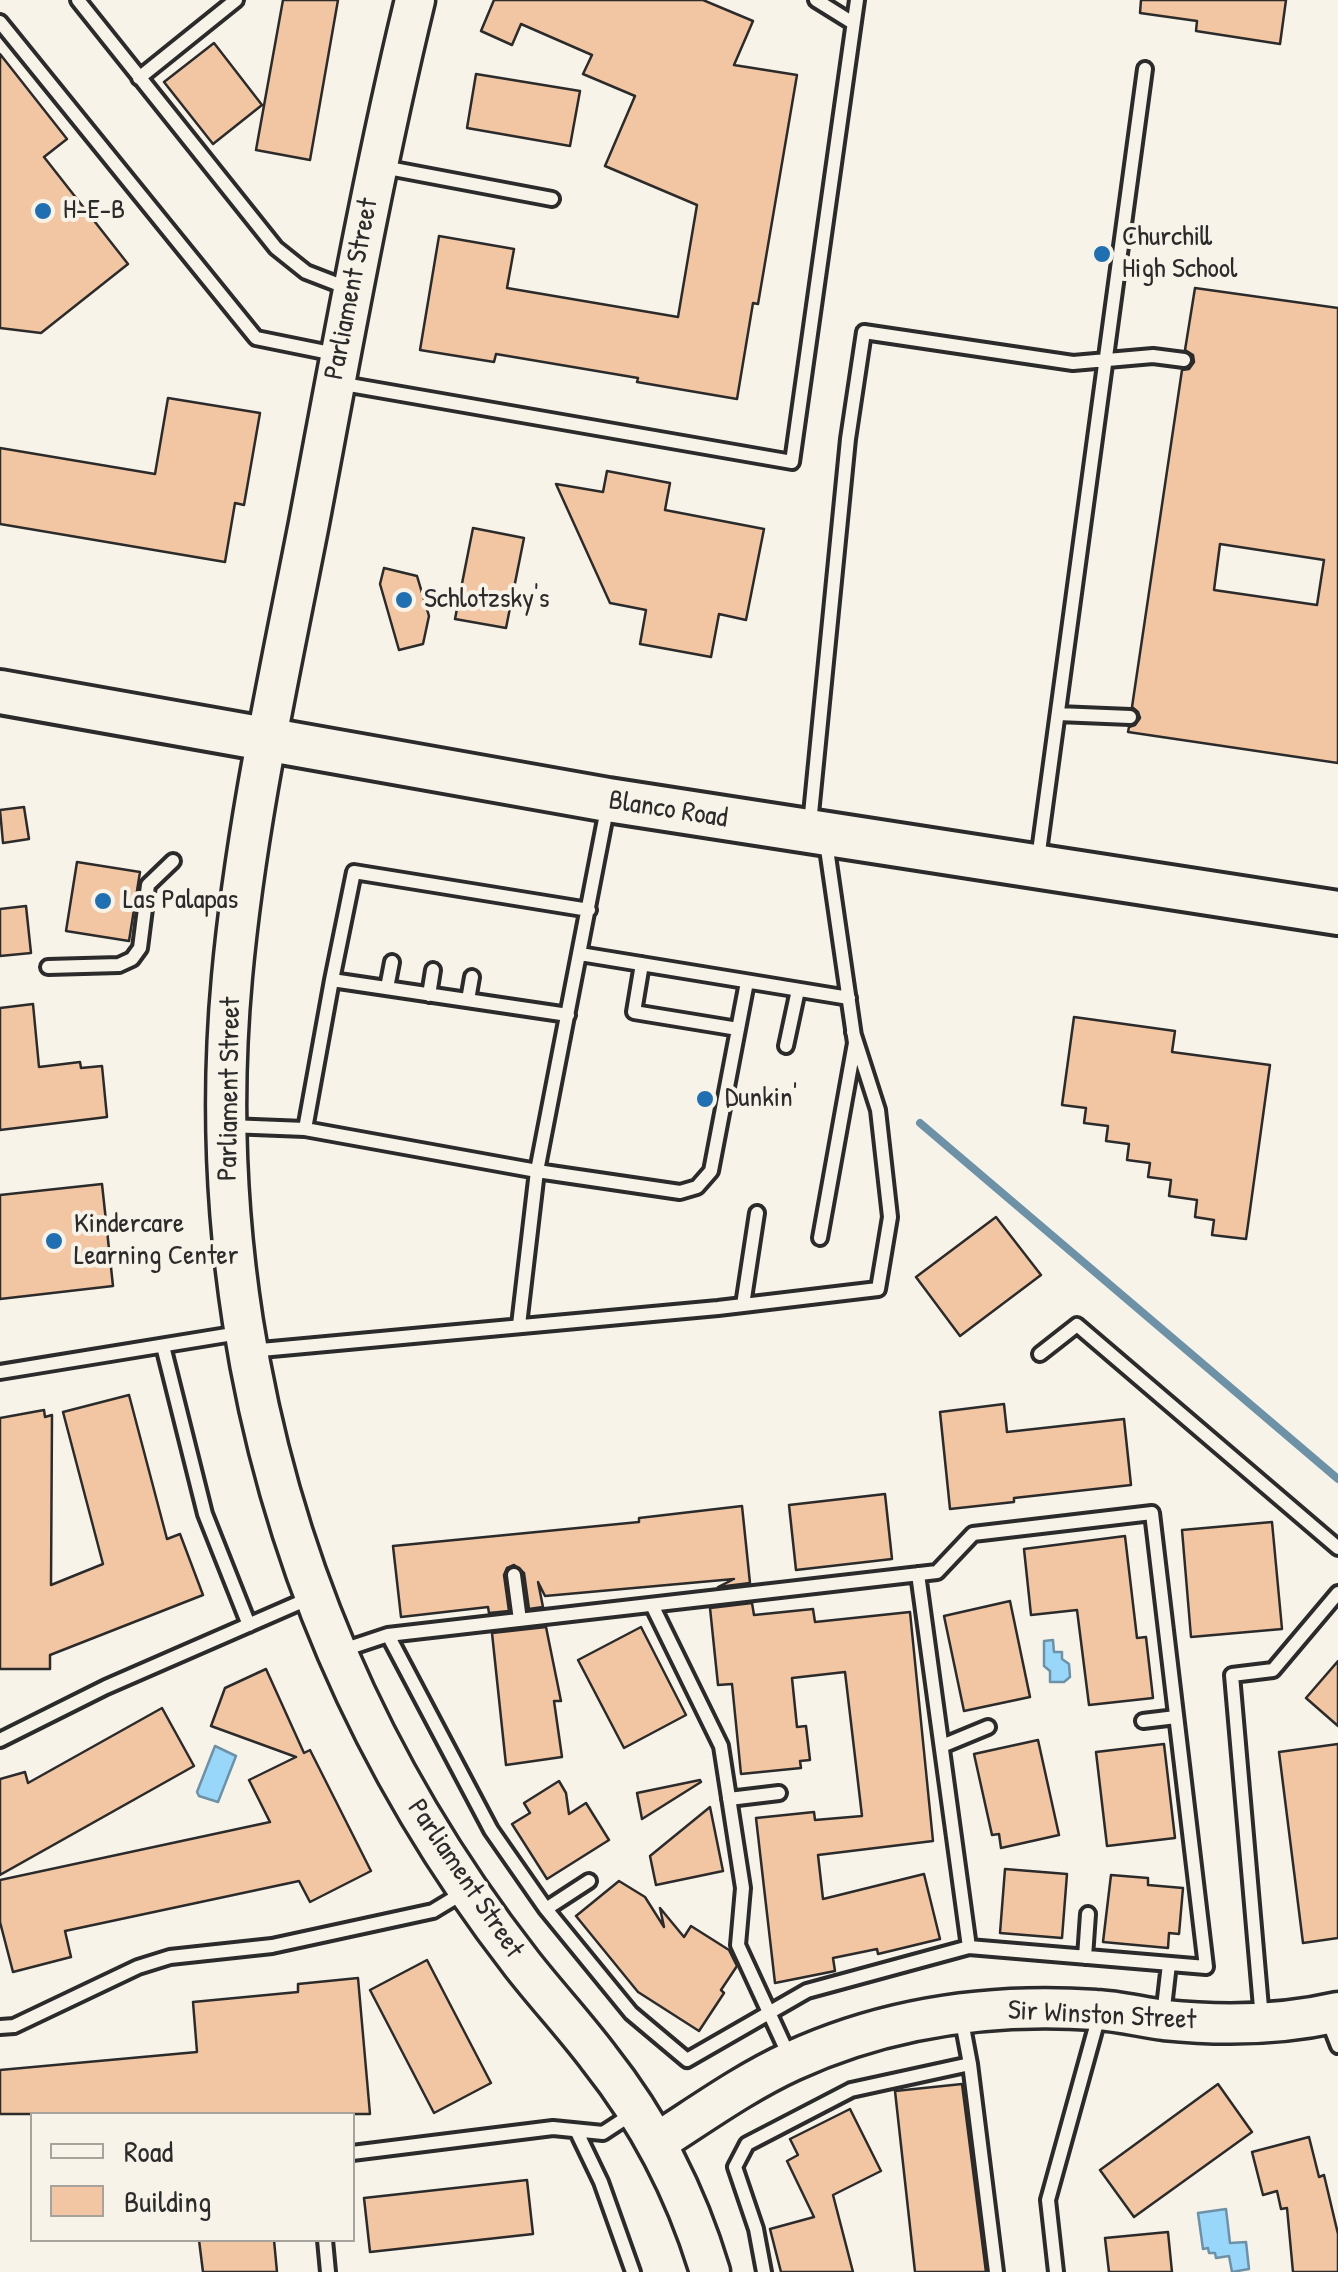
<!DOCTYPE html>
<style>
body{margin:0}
#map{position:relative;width:1338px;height:2272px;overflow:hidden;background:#f7f3e8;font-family:"Patrick Hand",sans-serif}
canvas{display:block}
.legend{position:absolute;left:30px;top:2112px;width:325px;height:130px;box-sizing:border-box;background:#f7f3e8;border:2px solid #a5a39c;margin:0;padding:12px 18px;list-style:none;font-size:30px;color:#2b2b2b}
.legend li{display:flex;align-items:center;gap:20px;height:50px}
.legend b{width:50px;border:2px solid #a5a39c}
</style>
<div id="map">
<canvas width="1338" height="2272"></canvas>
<ul class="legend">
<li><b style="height:12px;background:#f7f3e8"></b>Road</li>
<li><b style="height:28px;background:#f3c6a3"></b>Building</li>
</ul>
</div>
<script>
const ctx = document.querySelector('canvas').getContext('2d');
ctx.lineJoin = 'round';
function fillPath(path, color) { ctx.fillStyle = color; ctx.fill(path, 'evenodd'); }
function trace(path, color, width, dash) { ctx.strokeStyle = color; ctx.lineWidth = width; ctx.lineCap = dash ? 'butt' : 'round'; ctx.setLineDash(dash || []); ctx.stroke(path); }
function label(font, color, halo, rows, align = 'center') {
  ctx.font = font + ' "Patrick Hand",sans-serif'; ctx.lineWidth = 8; ctx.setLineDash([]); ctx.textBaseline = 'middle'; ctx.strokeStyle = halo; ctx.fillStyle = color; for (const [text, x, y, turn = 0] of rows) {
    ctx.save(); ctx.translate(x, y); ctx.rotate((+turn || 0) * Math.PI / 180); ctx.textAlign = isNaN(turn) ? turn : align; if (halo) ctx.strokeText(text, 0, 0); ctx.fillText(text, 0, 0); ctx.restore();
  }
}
const water = new Path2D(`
 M1053 1640 1054 1652H1062V1659L1069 1664 1070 1677 1064 1682H1050V1671L1044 1666V1641Z
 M215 1746 236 1756 218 1802 199 1796 197 1792Z
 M1226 2209 1230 2243 1246 2242 1249 2269 1232 2272 1229 2256 1216 2258 1215 2253H1209L1208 2248 1203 2249 1198 2213Z`);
const stream = new Path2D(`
 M920 1123 1338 1479`);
const building = new Path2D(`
 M283 0H338L310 160 256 150Z
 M494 0H703L753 21 734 65 797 75 758 304 753 303 737 399 637 382 638 378 496 354 494 362 420 350 439 236 514 249 507 288 678 317 697 205 605 166 635 96 583 74 592 55 521 24 512 45 481 31Z
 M1141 0H1286L1280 44 1196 31 1197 21 1140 13Z
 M214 43 262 105 213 144 164 82Z
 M0 54 67 139 44 157 128 264 41 333 0 328Z
 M476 74 580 91 570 146 467 128Z
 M1195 288 1338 308V763L1128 732 1129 727 1135 725 1140 718 1138 712 1132 707 1182 370 1189 369 1194 362 1193 355 1185 350ZM1220 544 1324 560 1317 605 1214 590Z
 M168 398 260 413 244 505 235 503 225 562 0 524V448L155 474Z
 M607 471 670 483 665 510 764 529 746 620 719 614 711 657 640 644 646 610 610 603 556 484 603 492Z
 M473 528 524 538 506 628 455 619Z
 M384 568 417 576 429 616 423 644 399 650 380 584Z
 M24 807 29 839 3 843 0 810Z
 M77 862 140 872 129 941 66 931Z
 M26 906 31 953 0 956V909Z
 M33 1004 39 1067 80 1062 81 1068 102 1066 107 1117 0 1130V1008Z
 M1074 1017 1175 1031 1172 1052 1270 1065 1246 1239 1212 1235 1214 1220 1195 1217 1197 1200 1169 1196 1171 1180 1148 1177 1150 1163 1127 1160 1129 1144 1106 1141 1108 1126 1084 1123 1086 1108 1062 1105Z
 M102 1184 113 1286 0 1299V1195Z
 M996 1217 1041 1275 960 1336 916 1277Z
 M129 1395 167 1539 180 1534 203 1595 50 1655V1669H0V1418L44 1410 45 1417 52 1415 51 1585 103 1564 63 1412Z
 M1004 1404 1007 1432 1124 1419 1131 1485 1014 1498V1502L950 1509 940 1412Z
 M885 1494 892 1559 796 1570 789 1505Z
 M742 1506 750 1583 718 1587 734 1579 545 1596 538 1582 543 1607 529 1609 524 1573 514 1565 507 1568 504 1575 509 1611 489 1613 488 1607 401 1617 393 1546 639 1522V1518Z
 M1272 1522 1282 1629 1191 1637 1182 1530Z
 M1125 1536 1137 1638 1146 1637 1153 1698 1089 1705 1077 1610 1031 1615 1024 1549Z
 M1010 1601 1030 1697 964 1711 944 1616Z
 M752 1603 754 1615 813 1609 815 1622 910 1612 933 1841 818 1855 823 1899 924 1874 940 1939 878 1954 877 1949 833 1958 835 1971 775 1983 756 1818 814 1812 815 1820 862 1816 845 1672 792 1678 797 1727 806 1726 810 1760 800 1761 801 1768 741 1774 732 1684 718 1685 710 1608Z
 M546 1627 561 1701H554L562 1757 506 1765 492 1633Z
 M641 1627 686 1715 624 1748 578 1660Z
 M1338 1661V1726L1306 1698Z
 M266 1669 304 1753 310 1750 371 1871 310 1902 299 1881 65 1931 71 1957 13 1972 0 1922V1880L270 1822 249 1780 296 1757 211 1726 225 1688Z
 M162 1708 194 1766 0 1875V1779L25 1772 28 1783Z
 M1038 1740 1059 1835 1001 1848 999 1834 992 1835 974 1754Z
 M1164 1744 1175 1838 1107 1846 1096 1752Z
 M1338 1744V1938L1303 1943 1279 1752Z
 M700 1780 701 1782 642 1819 637 1793Z
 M559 1781 566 1793 569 1814 586 1803 609 1840 547 1879 512 1824 530 1813 524 1803Z
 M710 1807 723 1871 656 1885 650 1856Z
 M1005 1869 1067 1874 1062 1938 1000 1933Z
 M1111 1875 1148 1878V1885L1183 1888 1179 1934 1169 1933 1168 1948 1103 1942Z
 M619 1881 645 1897 664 1927 660 1908 684 1937 691 1926 729 1950 737 1966 721 1990 724 1993 699 2031 638 1992 576 1916Z
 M427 1960 491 2083 434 2113 370 1990Z
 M358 1978 370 2114H0V2070L197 2052 193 2002 298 1992V1984Z
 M962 2084 986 2272H915L895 2091Z
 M1218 2084 1252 2132 1134 2217 1100 2170Z
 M850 2109 881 2171 833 2195 853 2272H781L770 2229 814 2217 787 2161 798 2155 790 2139Z
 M1309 2137 1319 2177 1324 2175 1338 2234V2272H1293L1287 2208 1281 2209 1277 2191 1263 2195 1252 2152Z
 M527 2180 533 2234 370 2252 364 2198Z
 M1168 2232 1172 2272H1109L1105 2238Z
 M199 2240H274L277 2272H203Z`);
const lane = new Path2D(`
 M78 0 276 248 306 272 350 289
 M816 0 853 23
 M0 22 256 338 335 354
 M139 78 236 0
 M383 167 552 199
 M338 383 792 462 857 0
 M1058 714 1130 717
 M810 824 848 439 864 332 1073 363 1153 356 1184 360
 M1038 859 1145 69
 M580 954 849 998
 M642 964 634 1012 738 1029
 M48 967 119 965 132 959 140 948 148 885 173 861
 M332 980 354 872 589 910
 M387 988 392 962
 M429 995 433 970
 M468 1000 472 977
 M786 1046 798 990
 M229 1126 305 1129 537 1171 607 809
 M305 1129 332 980 568 1015
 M820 1238 855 1043 826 842
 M743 1305 757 1213
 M519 1325 537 1171 680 1192 697 1187 711 1171 747 982
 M163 1346 205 1514 249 1625
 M250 1351 718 1308 878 1289 890 1217 878 1110 853 1032
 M1040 1354 1077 1325 1338 1548
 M0 1372 239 1333
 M918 1574 969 1947
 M514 1575 520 1620
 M652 1605 721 1746 743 1888 738 1945 790 2058
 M340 1651 388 1635 937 1572 973 1534 1152 1513 1206 1967 969 1947 807 1991 687 2060 631 2013 546 1909 491 1830 388 1635
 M1143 1721 1176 1717
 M0 1740 106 1687 310 1598
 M942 1746 988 1727
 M729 1799 779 1793
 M546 1909 589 1881
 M1085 1957 1088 1914
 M961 2016 970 2064 996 2272
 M1163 2016 1169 1964
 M1262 2019 1232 1675 1273 1670 1338 1593
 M1328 2020 1338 2046
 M0 2027 14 2026 138 1967 170 1957 272 1946 433 1911 466 1891
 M577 2132 601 2182 633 2272
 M352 2153 553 2128 603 2133 635 2112
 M325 2240 328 2272
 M764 2272 756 2229 735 2167 747 2144 851 2090 970 2064
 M1056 2272 1048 2200 1100 2012`);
const secondary = new Path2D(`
 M415 0C373 173 342 348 309 523 280 672 246 824 232 977 211 1206 247 1441 337 1652 385 1764 448 1869 522 1964 547 1996 575 2026 599 2058 649 2121 687 2195 710 2272
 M656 2143C700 2115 744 2083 792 2061 888 2017 992 2003 1096 2010 1119 2011 1141 2017 1164 2020 1222 2026 1282 2025 1338 2012`);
const primary = new Path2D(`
 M0 692 608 800 1338 913`);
const markers = [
 [43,211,10,"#1f6fb2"],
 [1102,254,10,"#1f6fb2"],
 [404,600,10,"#1f6fb2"],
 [103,901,10,"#1f6fb2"],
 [705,1099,10,"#1f6fb2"],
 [54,1241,10,"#1f6fb2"]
];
const poiNames = [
 ["H-E-B",63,211],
 ["Churchill",1122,238],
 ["High School",1122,270],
 ["Schlotzsky's",424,600],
 ["Las Palapas",123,901],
 ["Dunkin'",725,1099],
 ["Kindercare",74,1225],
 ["Learning Center",74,1257]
];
const streetNames = [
 ["Parliament Street",352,289,-79],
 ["Blanco Road",668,810,9],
 ["Parliament Street",230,1089,-89],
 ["Parliament Street",465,1879,56],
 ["Sir Winston Street",1102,2016,3]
];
fillPath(water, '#99d7fa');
trace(water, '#6d92a7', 2.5);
trace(stream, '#6d92a7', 8);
fillPath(building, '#f3c6a3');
trace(building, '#2b2b2b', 2.5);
trace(lane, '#2b2b2b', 20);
trace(secondary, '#2b2b2b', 45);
trace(primary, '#2b2b2b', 50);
trace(lane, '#f7f3e8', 12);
trace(secondary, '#f7f3e8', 38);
trace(primary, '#f7f3e8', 42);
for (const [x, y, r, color] of markers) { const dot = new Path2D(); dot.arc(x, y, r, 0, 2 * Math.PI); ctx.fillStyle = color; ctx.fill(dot); trace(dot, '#f7f3e8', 4); }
label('28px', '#2b2b2b', '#f7f3e8', poiNames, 'left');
label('28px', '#2b2b2b', '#f7f3e8', streetNames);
</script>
